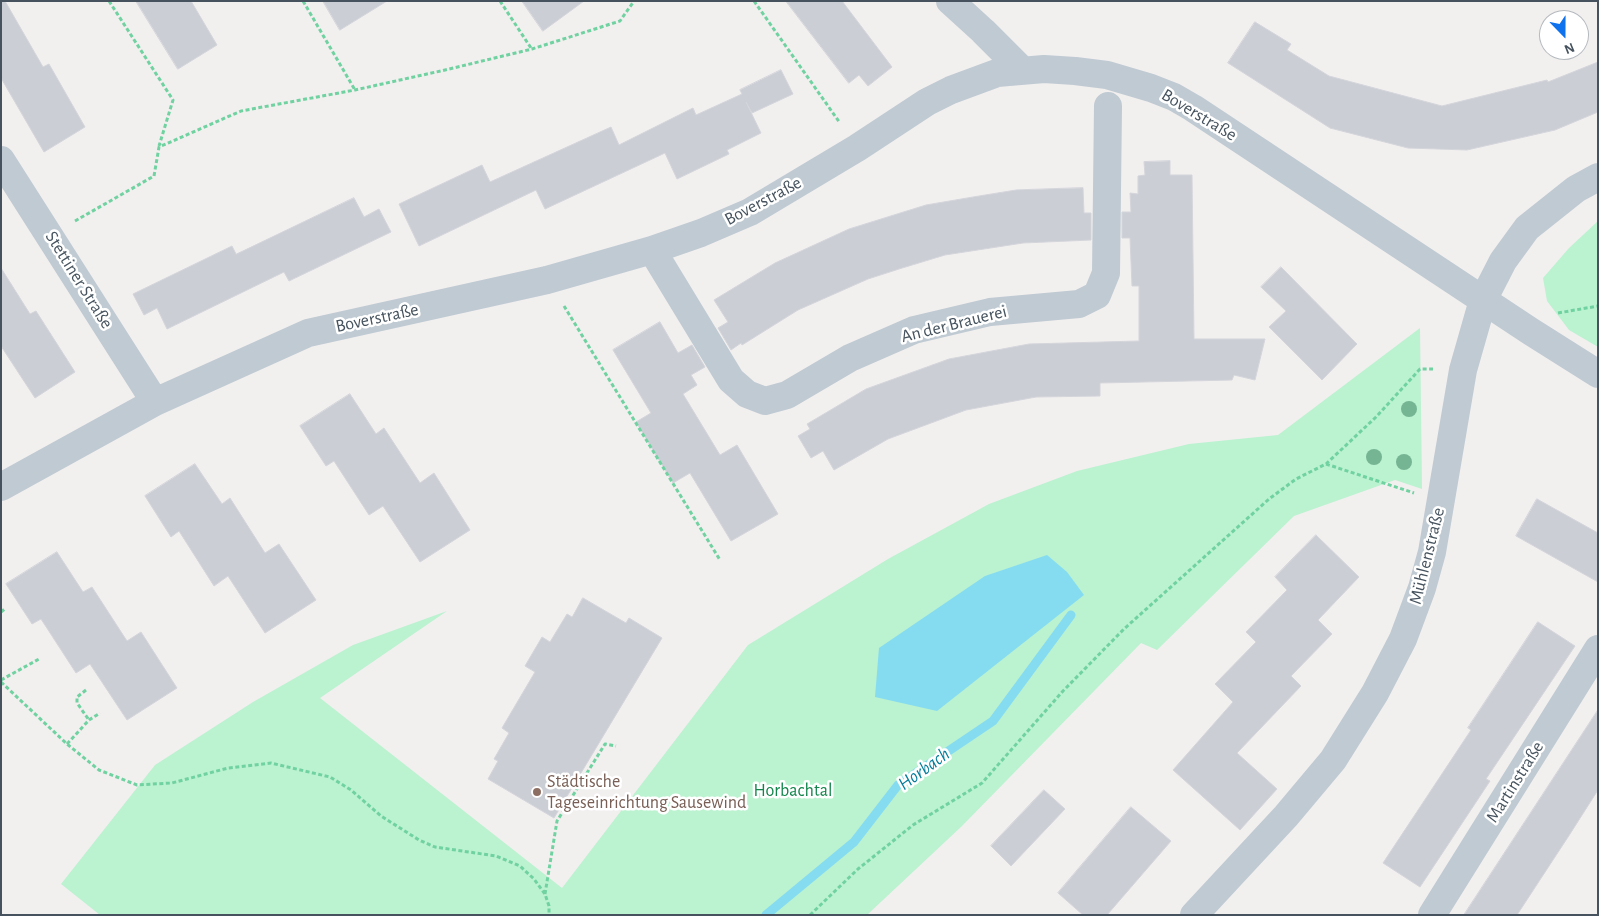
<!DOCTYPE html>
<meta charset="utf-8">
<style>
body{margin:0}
#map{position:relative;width:1599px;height:916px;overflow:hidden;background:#f2efef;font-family:"Alegreya Sans",sans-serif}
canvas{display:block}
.frame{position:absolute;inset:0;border:2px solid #46535e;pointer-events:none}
.north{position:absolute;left:1539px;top:10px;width:50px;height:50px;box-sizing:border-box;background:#fff;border:1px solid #b5babf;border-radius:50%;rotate:158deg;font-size:14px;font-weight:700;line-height:20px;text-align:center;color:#46535e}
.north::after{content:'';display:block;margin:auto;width:18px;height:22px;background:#0e71ed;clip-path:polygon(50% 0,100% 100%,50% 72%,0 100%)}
</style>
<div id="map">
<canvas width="1599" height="916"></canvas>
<div class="frame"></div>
<div class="north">N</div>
</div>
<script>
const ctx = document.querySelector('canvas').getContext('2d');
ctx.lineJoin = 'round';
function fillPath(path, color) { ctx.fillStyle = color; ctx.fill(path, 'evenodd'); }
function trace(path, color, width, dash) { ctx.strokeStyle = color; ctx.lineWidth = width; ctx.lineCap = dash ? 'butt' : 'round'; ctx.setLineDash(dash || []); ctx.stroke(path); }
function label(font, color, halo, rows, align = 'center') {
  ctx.font = font + ' "Alegreya Sans",sans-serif'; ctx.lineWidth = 5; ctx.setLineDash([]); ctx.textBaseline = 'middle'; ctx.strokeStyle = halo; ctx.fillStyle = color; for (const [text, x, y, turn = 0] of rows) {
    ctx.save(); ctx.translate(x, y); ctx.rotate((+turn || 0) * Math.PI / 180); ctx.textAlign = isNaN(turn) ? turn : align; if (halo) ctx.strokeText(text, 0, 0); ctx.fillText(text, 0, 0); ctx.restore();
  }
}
const green = new Path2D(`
 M1598 221V347L1569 330 1547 301 1543 278 1569 248Z
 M1420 328 1422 489 1395 480 1294 516 1157 650 1141 643 962 826 867 915H100L61 884 155 765 253 702 353 645 447 611 320 698 562 888 748 645 888 559 989 504 1077 471 1189 444 1278 435Z`);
const water = new Path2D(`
 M1047 555 1067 572 1084 595 937 711 875 697 879 648 985 576Z`);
const stream = new Path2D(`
 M766 915 854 842 898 785 993 721 1071 615`);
const building = new Path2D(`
 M1 1H5L43 67 49 64 85 127 44 152 1 78Z
 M136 1H191L217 45 178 69Z
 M323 1H387L340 30Z
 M522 1H584L543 31Z
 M786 1H842L892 67 868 86 859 75 849 83Z
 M1255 22 1291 44 1287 50 1329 76 1442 106 1547 80 1548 82 1598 62V112L1555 130 1467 150 1408 148 1330 128 1228 63Z
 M781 70 793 94 752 113 746 102 761 133 727 150 729 154 677 179 665 153 545 209 536 190 419 246 399 204 482 165 490 182 611 127 619 145 693 108 696 115 742 94 740 90Z
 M1170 161V175H1192L1194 339H1265L1255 380 1234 375 1232 380 1100 383V396L1036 397 966 410 888 439 834 470 823 451 811 458 798 436 810 429 807 424 866 389 949 359 1029 344 1139 341V286H1132L1130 238H1122V212H1131L1130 193 1138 194V176L1145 175 1144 162Z
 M1083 188 1084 213H1091V240L1023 243 945 255 899 269 868 279 798 310 742 345 741 343 731 350 718 328 728 322 714 300 775 263 849 229 926 205 973 197 1016 190Z
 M354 198 364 217 379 209 391 232 289 281 284 272 167 329 157 308 144 315 133 294 232 246 236 254Z
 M1281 267 1357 344 1322 380 1269 327 1286 311 1261 287Z
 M1 268 30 314 36 311 75 372 35 398 1 346Z
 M660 322 678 353 692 345 705 367 691 375 697 385 683 394 720 455 737 445 778 514 731 541 690 473 673 483 636 422 651 413 613 350Z
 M350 394 376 434 384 428 420 483 434 473 470 530 420 562 383 506 369 515 334 461 326 466 300 426Z
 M195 464 222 504 230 498 265 553 279 544 316 600 265 633 228 576 214 586 179 531 171 537 145 496Z
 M1537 499 1598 533V582L1516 536Z
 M1316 535 1359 577 1318 620 1332 634 1291 676 1301 686 1237 753 1277 789 1240 830 1173 770 1233 702 1215 684 1256 642 1246 632 1287 590 1275 577Z
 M57 552 83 592 92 587 127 641 141 632 177 688 127 720 90 664 76 673 41 619 32 624 6 584Z
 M583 598 626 623 629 618 662 638 554 818 488 779 498 761 494 759 509 733 502 728 535 672 525 666 542 637 550 642 567 614 572 617Z
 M1538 622 1575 646 1486 779 1490 781 1420 887 1383 863 1471 730 1468 728Z
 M1598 710V790L1570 834 1517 915H1464Z
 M1044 790 1065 809 1011 866 991 846Z
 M1131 807 1171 841 1107 915H1083L1058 893Z`);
const path = new Path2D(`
 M109 1 173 100 159 146
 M303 1 355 90
 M500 1 531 48
 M754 1 840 123
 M75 221 154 176 159 147 241 111 355 90 445 70 532 49 620 21 634 1
 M564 306 720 560
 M1558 313 1598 306
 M1326 464 1414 493
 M1 612 6 608
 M1 680 39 659
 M1 682 67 744 99 770 137 785 172 783 228 768 271 763 330 777 351 790 381 816 419 840 435 847 496 856 520 866 534 879 545 894 549 906V915
 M86 690 77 697V703L89 720
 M67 744 89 720 100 713
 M545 894 557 821 605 744 616 746
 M810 915 858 869 913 825 982 783 1063 691 1124 629 1269 499 1296 479 1326 464 1376 417 1420 369H1433`);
const minor = new Path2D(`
 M950 1 983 31 1022 70
 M1 160 155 402
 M652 250 731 380 747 394 765 401 787 395 850 358 914 330 990 312 1079 304 1097 295 1106 273 1108 106
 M1 487 155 402 308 333 547 280 652 250 701 233 750 212 857 148 927 102 951 90 997 73 1044 69 1075 71 1107 75 1151 88 1174 97 1193 108 1530 331 1598 374
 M1194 915 1286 816 1333 760 1375 693 1403 639 1422 588 1432 552 1463 370 1483 300 1503 261 1527 228 1576 189 1598 177
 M1432 915 1598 649`);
const trees = [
 [1409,409],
 [1374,457],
 [1404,462]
];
const markers = [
 [537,792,5,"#8d6e63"]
];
const streetNames = [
 ["Boverstraße",1199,115,31],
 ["Boverstraße",763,201,-28],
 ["Stettiner Straße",79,280,58],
 ["Boverstraße",377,318,-12],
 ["An der Brauerei",954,324,-14],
 ["Mühlenstraße",1427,556,-76],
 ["Martinstraße",1515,782,-58]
];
const educationNames = [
 ["Städtische",547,782],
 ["Tageseinrichtung Sausewind",547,803]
];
const parkNames = [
 ["Horbachtal",793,791]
];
const waterNames = [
 ["Horbach",924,769,-36]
];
fillPath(green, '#bbf2d0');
fillPath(water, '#85dcf1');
trace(stream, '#85dcf1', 9);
fillPath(building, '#cbced4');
trace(building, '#d3d5db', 1);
trace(path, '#71d2a1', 3, [4, 2.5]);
trace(minor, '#bfcad2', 28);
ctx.fillStyle = '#76b594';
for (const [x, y] of trees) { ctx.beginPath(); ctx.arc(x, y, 8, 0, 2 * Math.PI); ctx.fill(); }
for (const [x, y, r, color] of markers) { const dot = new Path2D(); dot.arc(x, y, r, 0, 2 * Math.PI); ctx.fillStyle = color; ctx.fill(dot); trace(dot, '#fff', 2); }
label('18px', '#46535e', '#fff', streetNames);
label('18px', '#785e54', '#fff', educationNames, 'left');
label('18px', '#11854a', '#fff', parkNames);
label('italic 19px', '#057d9b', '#fff', waterNames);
</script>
